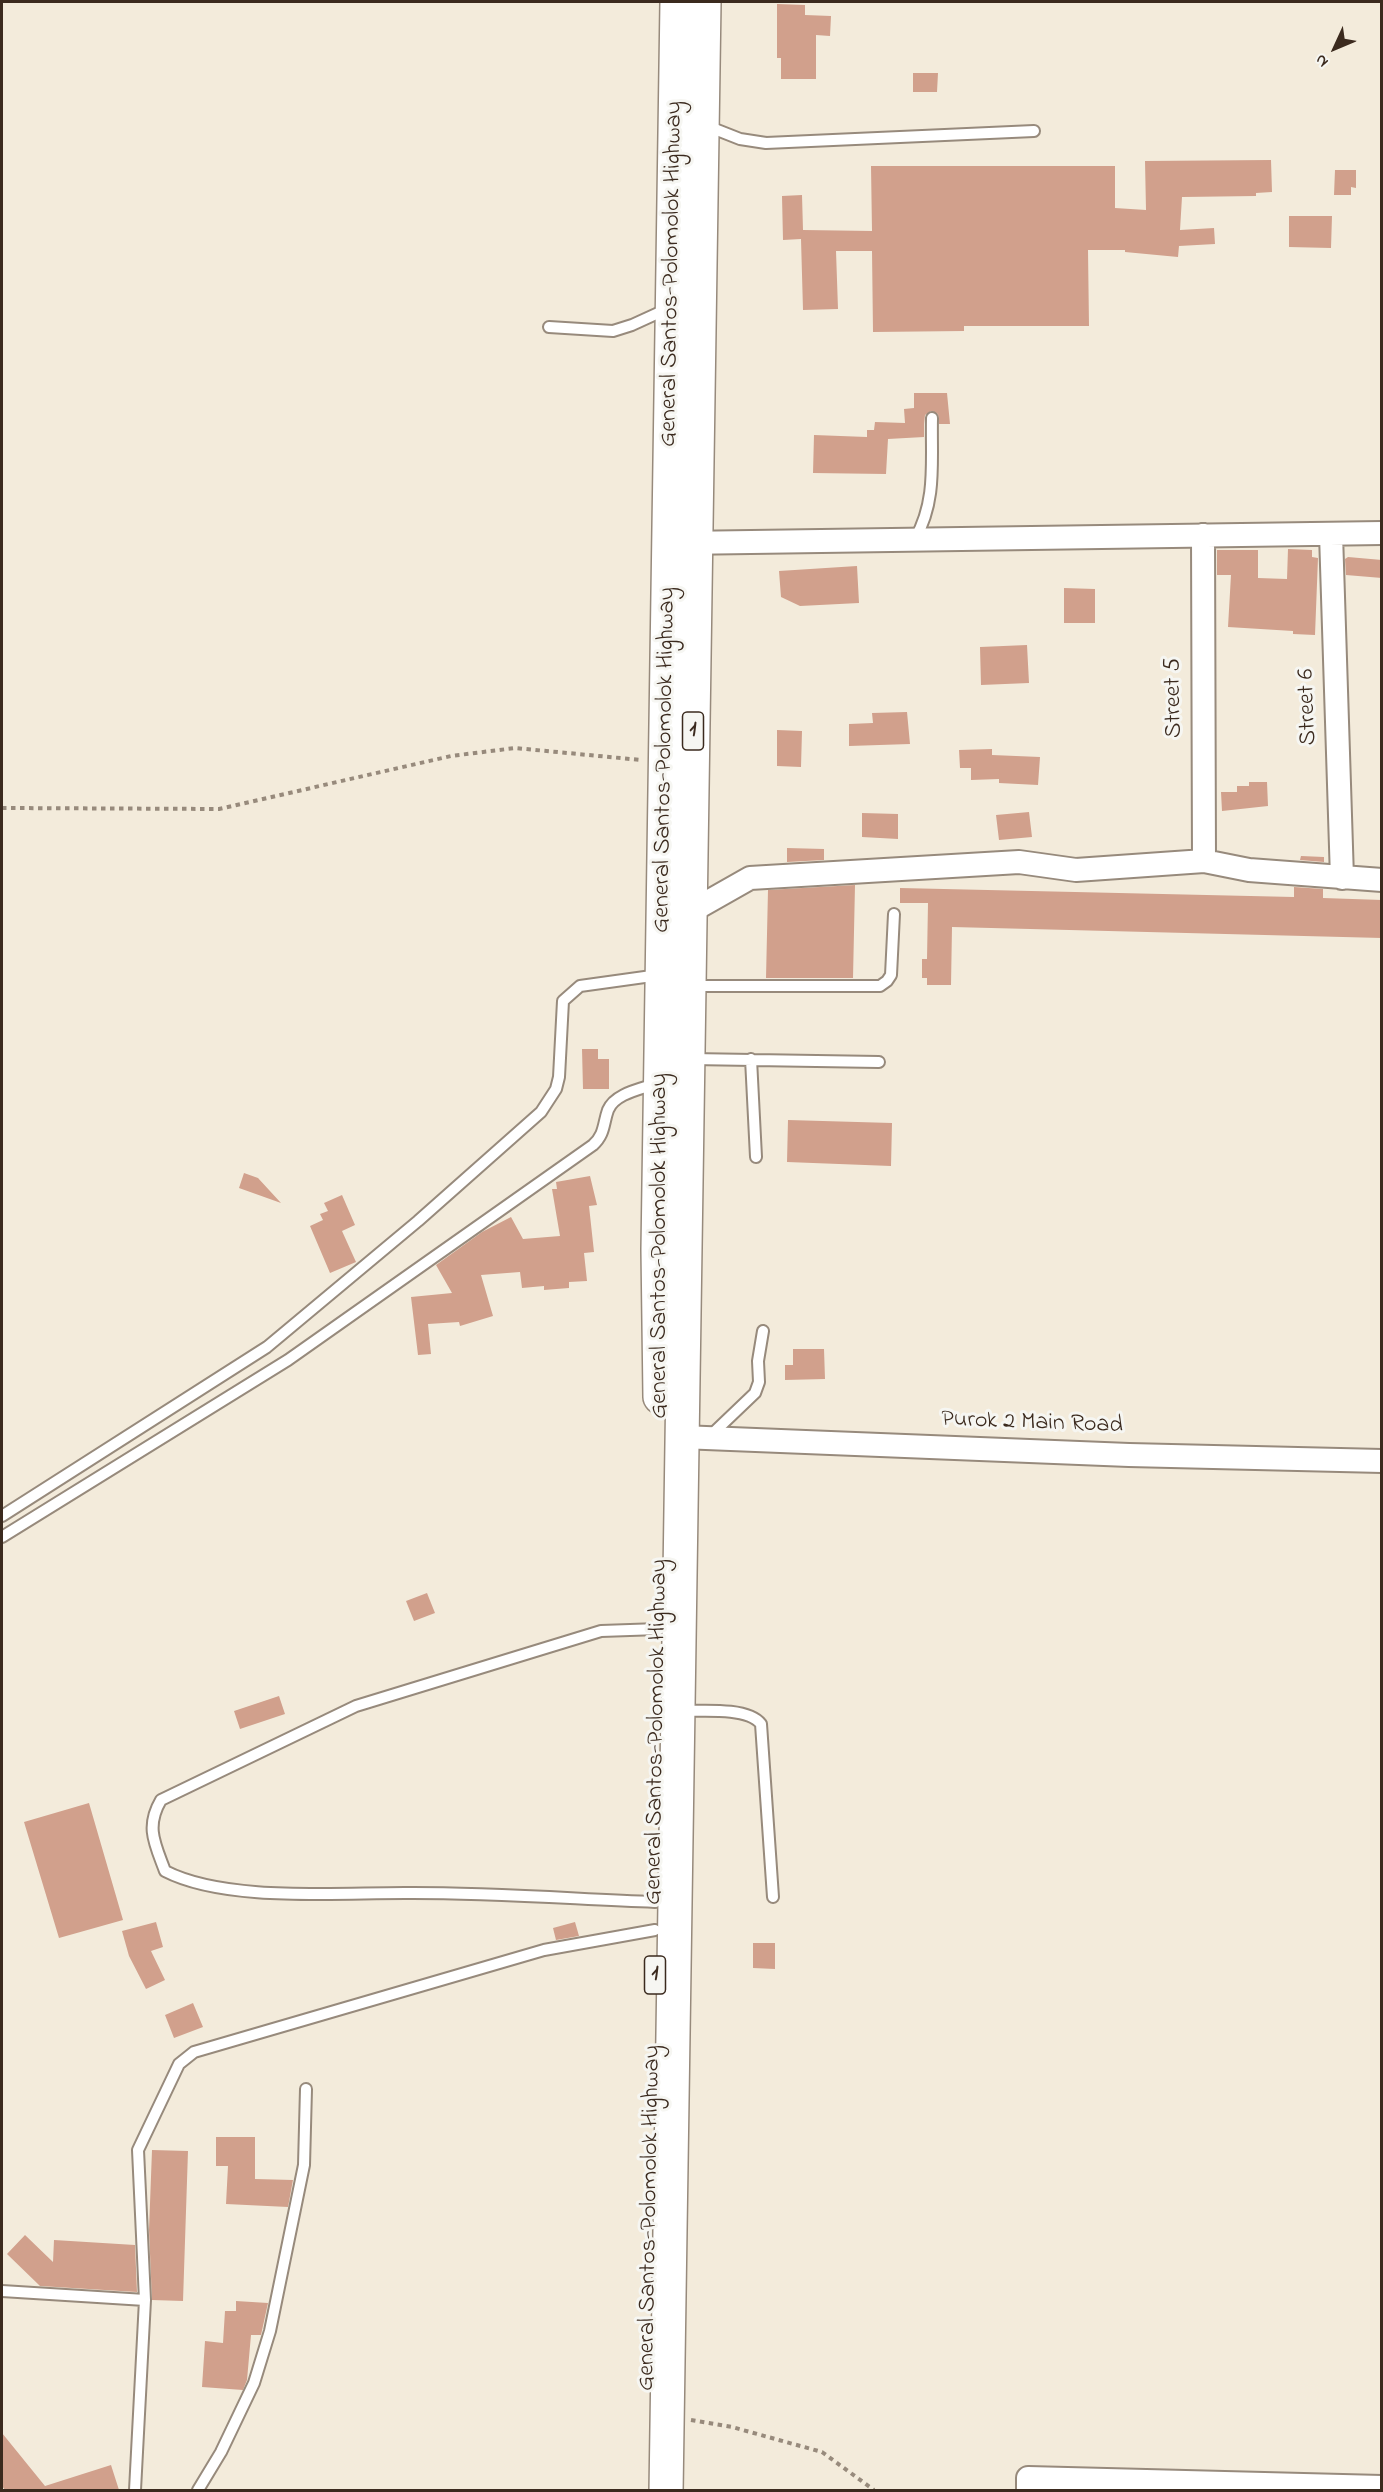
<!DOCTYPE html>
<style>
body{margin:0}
#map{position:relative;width:1383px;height:2492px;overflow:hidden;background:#f3ebdb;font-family:"Indie Flower",sans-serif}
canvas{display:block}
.frame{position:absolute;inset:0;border:3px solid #3b2a1e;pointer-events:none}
.north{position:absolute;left:1305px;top:18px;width:60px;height:60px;-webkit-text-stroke:4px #f6f6f2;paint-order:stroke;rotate:226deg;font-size:16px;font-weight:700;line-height:24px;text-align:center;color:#3b2a1e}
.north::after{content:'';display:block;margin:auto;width:21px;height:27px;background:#3b2a1e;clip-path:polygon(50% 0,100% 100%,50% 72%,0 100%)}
</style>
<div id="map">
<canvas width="1383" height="2492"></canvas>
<div class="frame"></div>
<div class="north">N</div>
</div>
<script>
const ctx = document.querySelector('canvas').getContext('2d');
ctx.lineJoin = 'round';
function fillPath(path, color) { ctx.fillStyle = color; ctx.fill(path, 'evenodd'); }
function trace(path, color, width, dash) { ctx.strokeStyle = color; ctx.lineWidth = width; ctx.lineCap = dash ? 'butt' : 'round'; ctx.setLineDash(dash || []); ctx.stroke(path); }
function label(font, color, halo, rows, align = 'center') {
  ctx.font = font + ' "Indie Flower",sans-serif'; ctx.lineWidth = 6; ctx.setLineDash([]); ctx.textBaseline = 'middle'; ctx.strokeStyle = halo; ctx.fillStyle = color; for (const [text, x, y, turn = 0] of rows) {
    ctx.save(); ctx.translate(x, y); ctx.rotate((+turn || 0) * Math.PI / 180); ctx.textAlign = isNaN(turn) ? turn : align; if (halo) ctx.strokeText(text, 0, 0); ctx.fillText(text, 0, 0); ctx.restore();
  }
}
const building = new Path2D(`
 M777 4 805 5V15L831 16 830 36 816 35V79H781V58H777Z
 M913 73H938L937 92H913Z
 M1271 160 1272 192 1256 193V196L1182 197 1180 230 1214 228 1215 244 1179 246 1178 257 1125 252V250H1088L1089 326H964V331L873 332 872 251H836L838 309 803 310 801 239 783 240 782 196 802 195 803 230 872 231 871 166H1115V208L1146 210 1145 161Z
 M1335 170H1356V188L1351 187V195H1334Z
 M1289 216H1332L1331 248 1289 247Z
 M914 393H947L950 424H939L938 414 931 411 925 415 924 424H921H924V437L888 439 886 474 813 473 814 435 867 437V430H874L875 422 905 423 904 409 914 408Z
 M1288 549 1312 550V557L1318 558 1315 635 1293 634V631L1228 627 1231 575H1217V550H1258V578L1287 579Z
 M1348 557 1382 560V578L1346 575 1345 559Z
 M857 566 859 603 800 606 781 597 779 571Z
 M1064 588 1095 589V623H1064Z
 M1027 645 1029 683 981 685 980 647Z
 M907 712 910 744 849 746V724L873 723 872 713Z
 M777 730 802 731 801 767 777 766Z
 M992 749V755L1040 757 1038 785 999 783V779L971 780V768H960L959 750Z
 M1249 782H1267L1268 806 1222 811 1221 792H1237V786H1249Z
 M1029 812 1032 837 999 840 996 815Z
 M862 813 898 814V839L862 837Z
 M787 848 824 849V860L787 862Z
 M1301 856 1324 857V862L1300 860Z
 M855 885 853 978H766L768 890Z
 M1294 887 1323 889V898L1382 900V938L952 927 951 985H927V978H922V959H927L928 903H900V888L1294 897Z
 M582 1049H598V1059H609V1089H583Z
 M788 1120 892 1123 891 1166 787 1162Z
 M244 1173 258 1178 281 1203 239 1188Z
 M590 1176 597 1205 589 1206 594 1252 584 1253 587 1281 569 1282V1288L544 1290V1286L522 1288 520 1272 481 1275 493 1316 460 1326 459 1322 428 1324 431 1354 418 1355 411 1297 452 1293 436 1265 482 1232 511 1217 523 1239 560 1236 552 1189H557L556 1182Z
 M342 1195 355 1225 342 1231 356 1262 330 1273 310 1226 323 1220 320 1214 328 1211 324 1203Z
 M793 1349H824L825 1379 785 1380V1365H793Z
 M427 1593 435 1613 414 1621 406 1601Z
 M279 1696 285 1714 240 1729 234 1711Z
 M89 1803 123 1920 59 1938 24 1822Z
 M156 1922 163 1947 151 1951 165 1980 146 1989 129 1956 122 1931Z
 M575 1922 579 1936 556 1940 553 1928Z
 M753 1943H775V1969L753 1968Z
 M193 2003 203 2027 174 2038 165 2015Z
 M216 2137H255V2179L293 2180 288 2207 226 2204 228 2166H216Z
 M152 2150 188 2151 183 2301 152 2300 149 2230Z
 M25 2235 53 2262 54 2240 135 2245 137 2292 40 2286 7 2254Z
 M236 2301 268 2303 261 2335H251L247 2380 243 2390 202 2387 205 2341 223 2343 225 2311H236Z
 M2 2433 45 2486 111 2465 119 2490H5L2 2486Z`);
const path = new Path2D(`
 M2 808 219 809 451 756 515 748 641 760
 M691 2420 732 2427 822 2452 874 2490`);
const service = new Path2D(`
 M707 126 740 139 766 143 1034 131
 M549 327 613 331 632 325 667 309
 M915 539C937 500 931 462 932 418
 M693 986H880L887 981 891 975 894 914
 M691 1059 879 1062
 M751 1059 756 1157
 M710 1436 755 1393 759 1382 758 1361 763 1331
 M2 1516 267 1347 418 1221 541 1112 556 1089 559 1077 563 1001 580 986 659 975
 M2 1537 288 1360 593 1145C605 1134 603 1124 608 1110 615 1093 642 1089 658 1083
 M681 1711C702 1711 748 1707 761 1724L773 1897
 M655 1902C575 1899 494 1893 413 1893 343 1892 227 1903 165 1871 155 1844 145 1827 161 1800L356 1706 601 1631 659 1629
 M2 2291 145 2300
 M135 2490 145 2300 138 2150 179 2064 194 2052 544 1950 655 1930
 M198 2490 221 2452 254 2383 270 2331 304 2165 306 2089`);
const minor = new Path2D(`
 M1331 534 1342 878
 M1203 535 1204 861
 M681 543 1382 533
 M690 912 750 878 1019 862 1076 870 1204 861 1249 870 1382 880
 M681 1437 1129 1455 1382 1461
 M1028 2490V2478L1382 2487`);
const trunk = new Path2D(`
 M660 1397 658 1249 677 2
 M666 2490 704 2`);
const shields = [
 [693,731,21],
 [655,1975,21]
];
const shieldNames = [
 ["1",693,731],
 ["1",655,1975]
];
const streetNames = [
 ["General Santos-Polomolok Highway",673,274,-89],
 ["Street 5",1175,698,-91],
 ["Street 6",1309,707,-92],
 ["General Santos-Polomolok Highway",666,760,-89],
 ["General Santos-Polomolok Highway",661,1246,-90],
 ["Purok 2 Main Road",1032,1424,2],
 ["General Santos-Polomolok Highway",658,1732,-89],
 ["General Santos-Polomolok Highway",651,2218,-89]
];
fillPath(building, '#d1a08c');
trace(service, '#978a7c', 14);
trace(minor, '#978a7c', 26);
trace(trunk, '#978a7c', 36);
trace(path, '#978a7c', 4, [4.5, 4.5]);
trace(service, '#fff', 10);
trace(minor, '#fff', 22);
trace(trunk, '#fff', 33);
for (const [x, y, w] of shields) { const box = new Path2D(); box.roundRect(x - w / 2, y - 19, w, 38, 4.5); ctx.fillStyle = '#f6f6f2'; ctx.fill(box); trace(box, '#3b2a1e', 1.5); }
label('bold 22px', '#3b2a1e', null, shieldNames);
label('24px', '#3b2a1e', '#f6f6f2', streetNames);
</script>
